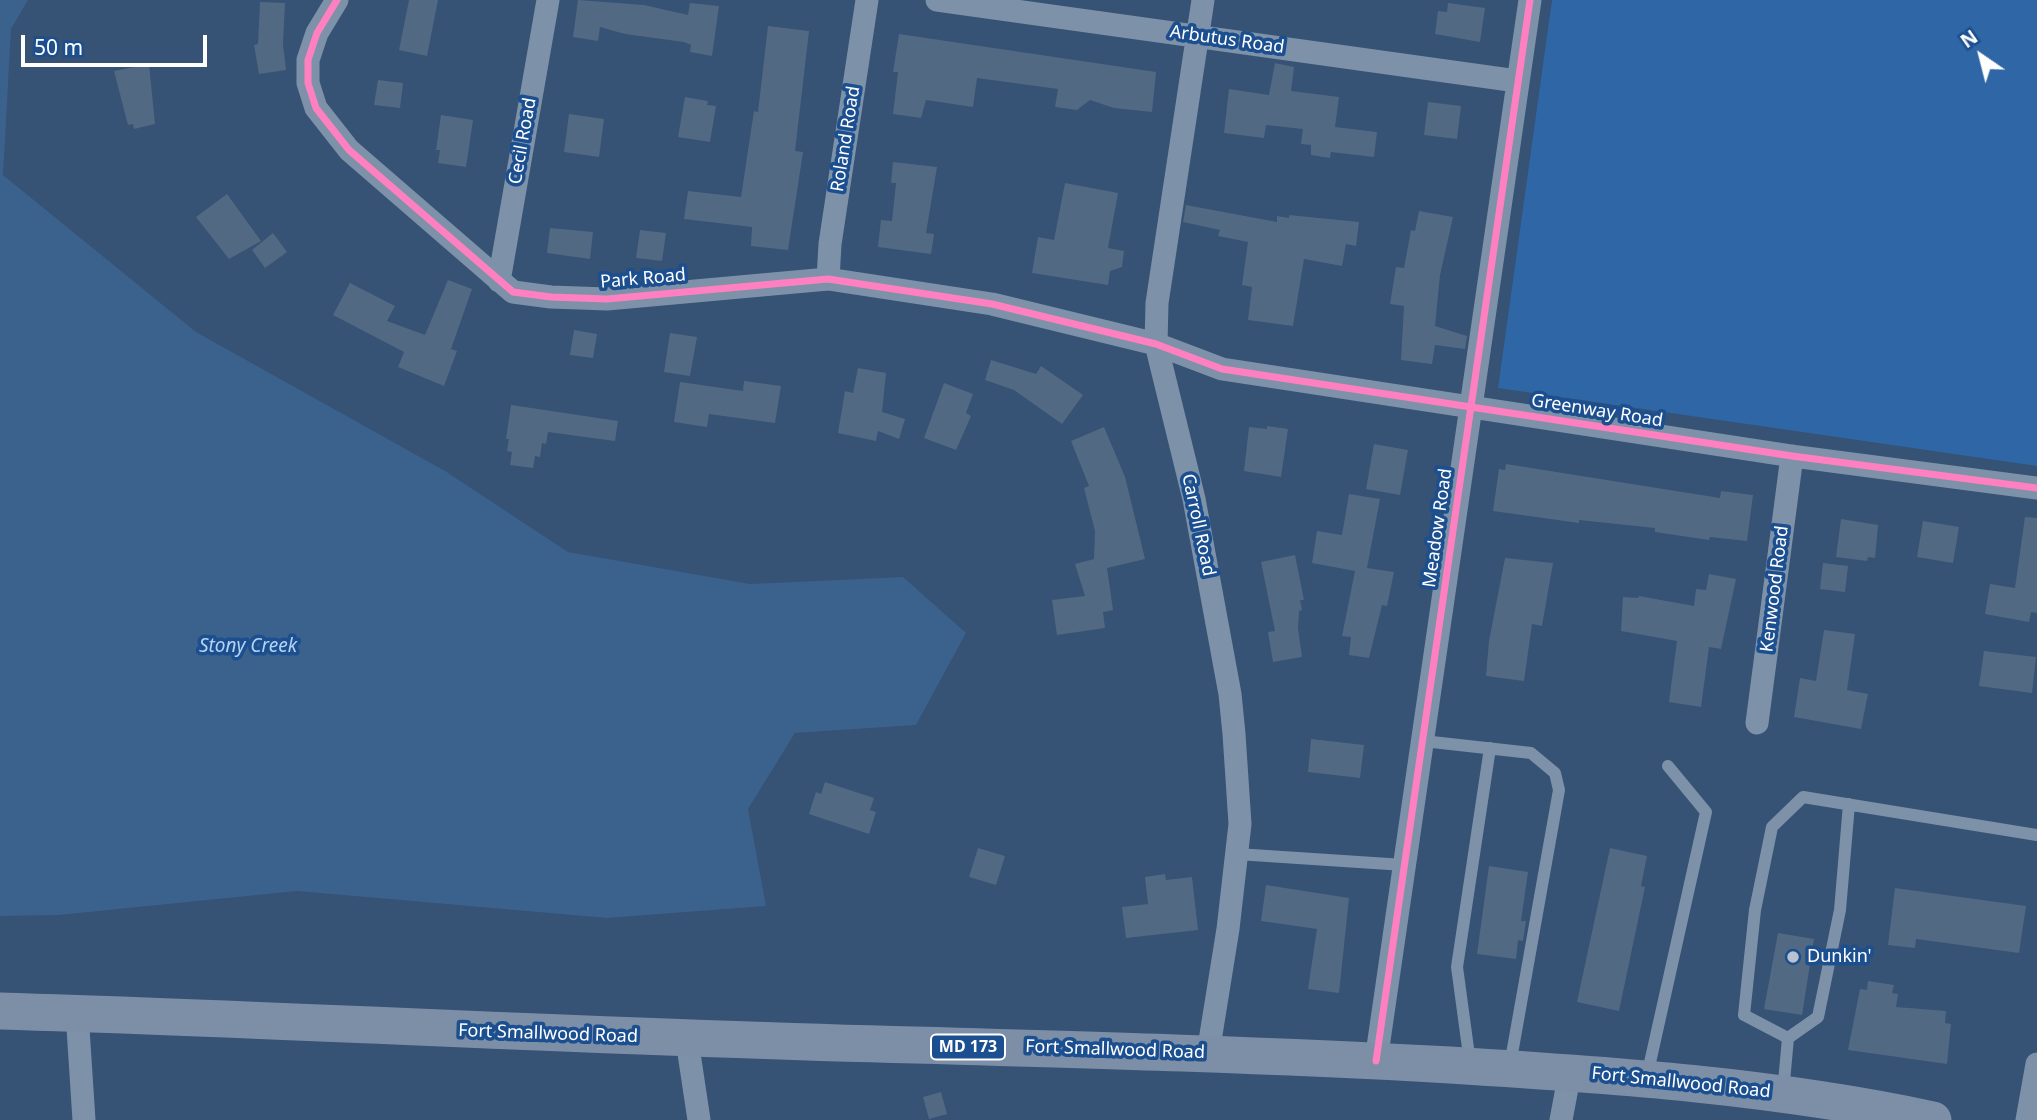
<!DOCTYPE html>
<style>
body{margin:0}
#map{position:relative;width:2037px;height:1120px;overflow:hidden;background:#365274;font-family:"Noto Sans",sans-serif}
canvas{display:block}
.north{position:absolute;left:1946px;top:21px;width:70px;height:70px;-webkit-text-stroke:5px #1b4f8f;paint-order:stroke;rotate:325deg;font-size:19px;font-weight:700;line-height:28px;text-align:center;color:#fff}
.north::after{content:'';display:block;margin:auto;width:24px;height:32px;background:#fff;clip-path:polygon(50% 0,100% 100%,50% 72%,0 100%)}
.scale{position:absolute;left:21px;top:35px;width:186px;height:32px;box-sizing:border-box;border:4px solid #fff;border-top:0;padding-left:9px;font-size:21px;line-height:24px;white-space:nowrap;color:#fff;-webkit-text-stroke:5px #1b4f8f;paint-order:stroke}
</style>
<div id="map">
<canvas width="2037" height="1120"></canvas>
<div class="north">N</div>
<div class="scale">50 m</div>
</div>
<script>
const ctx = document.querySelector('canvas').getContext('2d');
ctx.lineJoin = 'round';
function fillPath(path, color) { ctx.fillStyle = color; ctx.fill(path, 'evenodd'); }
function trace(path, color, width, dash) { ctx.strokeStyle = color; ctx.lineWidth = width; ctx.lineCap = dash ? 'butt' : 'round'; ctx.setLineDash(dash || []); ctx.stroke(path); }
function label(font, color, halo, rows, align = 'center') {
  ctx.font = font + ' "Noto Sans",sans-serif'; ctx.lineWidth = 7; ctx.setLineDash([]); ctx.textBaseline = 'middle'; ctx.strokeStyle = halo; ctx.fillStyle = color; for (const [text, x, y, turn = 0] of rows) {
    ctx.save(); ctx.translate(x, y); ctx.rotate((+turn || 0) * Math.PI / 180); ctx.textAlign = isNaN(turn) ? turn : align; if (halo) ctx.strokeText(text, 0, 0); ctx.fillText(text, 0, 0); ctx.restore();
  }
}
const green = new Path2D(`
 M1552 0H2037V466L1498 388Z`);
const water = new Path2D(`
 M0 0H28L11 29 3 175 196 332 445 471 568 552 750 584 903 577 966 633 916 725 795 733 748 809 766 906 607 918 297 891 59 915 0 916Z`);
const building = new Path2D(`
 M409 0H438L427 56 399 50Z
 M578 0 644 5 688 15 690 3 719 6 712 56 690 52 691 45 684 42 625 34 600 27 598 41 573 37Z
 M260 2 285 3 283 45 286 70 259 74 254 45 258 44Z
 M1448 3 1485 8 1480 42 1435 34 1438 11 1447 12Z
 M768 26 809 31 795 151 803 152 788 250 751 246 752 227 684 219 688 191 741 197 754 111 758 112Z
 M899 34 1156 72 1152 112 1114 108 1090 100 1077 110 1055 107 1058 89 977 78 973 107 926 100 921 118 893 114 898 72H893Z
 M1275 63 1294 67 1291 91 1339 97 1335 127 1377 132 1374 157 1331 152 1330 158 1311 155V145L1301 144 1303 129 1266 125 1264 138 1224 133 1229 89 1269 95Z
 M149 64 155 124 134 129 133 124 128 125 114 71Z
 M378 80 403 83 400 108 374 105Z
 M685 97 708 101 707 105 716 106 710 142 678 137Z
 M1428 102 1461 106 1457 139 1424 135Z
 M569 114 604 119 599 157 564 152Z
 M441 115 473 120 466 167 438 163 440 150H436Z
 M893 162 937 167 926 233 934 234 931 254 878 247 881 220 892 221 896 183H891Z
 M1065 183 1118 193 1108 248 1124 251 1122 267 1110 271 1108 285 1032 273 1038 237 1054 240Z
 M227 194 261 241 229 259 196 217Z
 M1186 205 1277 222V216L1289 218V215L1359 222 1356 246 1346 244 1342 266 1304 259 1293 326 1248 320 1252 287 1242 285 1248 242 1218 236 1220 230 1183 222Z
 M1419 211 1453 217 1440 275 1435 326 1467 336 1465 349 1435 345 1432 364 1401 360 1404 306 1390 304 1396 267 1404 268 1411 230 1415 231Z
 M550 228 593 232 590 259 547 253Z
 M640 230 666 233 662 261 636 258Z
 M273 233 287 252 265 268 252 250Z
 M448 280 472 289 451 349 457 351 444 386 398 367 404 352 333 315 350 283 395 306 387 321 425 335Z
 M574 330 597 334 593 358 570 355Z
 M670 333 697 337 690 376 664 372Z
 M991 360 1036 374 1041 366 1083 395 1062 424 1014 390 985 380Z
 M858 368 886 373 882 412 905 419 899 439 878 431 876 441 838 433 845 391 853 393Z
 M744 381 781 386 775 423 709 414 707 427 674 422 680 382 743 391Z
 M944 383 973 394 966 413 971 416 956 450 924 438Z
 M511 405 618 421 615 441 548 432 546 444 542 443 540 457 535 456 533 468 510 465 512 452 507 451 509 439H506Z
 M1267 426 1288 429 1281 477 1244 471 1249 427 1267 429Z
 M1104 427 1125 477 1145 559 1107 568 1113 610 1103 612 1105 628 1057 635 1052 600 1085 596 1075 564 1094 559 1095 531 1084 488 1089 486 1071 441Z
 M1374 444 1408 450 1400 495 1366 489Z
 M1506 464 1720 498 1721 491 1753 495 1747 541 1710 537 1709 540 1655 532V528L1579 520V523L1493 511 1499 469 1505 470Z
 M1349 494 1380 499 1367 568 1394 572 1387 606 1382 605 1369 658 1349 655 1351 637 1342 636 1355 571 1312 563 1317 531 1342 535Z
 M2025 517 2037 518V613L2031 612 2029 622 1985 614 1990 584 2015 588Z
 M1841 519 1878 525 1875 558 1868 557 1867 561 1836 557Z
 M1923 521 1959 527 1953 563 1917 557Z
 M1295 555 1304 600H1300L1302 610 1299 611 1298 628 1302 657 1273 662 1268 632 1275 631 1261 562Z
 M1505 558 1553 563 1542 626 1532 624 1524 681 1486 676 1489 641Z
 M1823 563 1848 566 1845 592 1820 589Z
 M1709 574 1736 579 1721 649 1709 647 1701 707 1669 702 1677 641 1621 631 1623 597 1638 598 1639 596 1694 606 1696 589 1706 590Z
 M1824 630 1855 634 1847 690 1868 694 1861 729 1794 717 1800 678 1816 681Z
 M1984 651 2036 657 2032 693 1979 686Z
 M1311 739 1364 745 1360 778 1308 772Z
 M825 782 874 798 870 810 876 812 869 834 809 814 816 792 821 794Z
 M978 848 1005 856 996 885 969 877Z
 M1610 848 1647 856 1641 886 1645 887 1619 1011 1577 1002Z
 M1489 866 1528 872 1521 921H1526L1523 941 1518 940 1516 959 1477 954Z
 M1165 874 1166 880 1192 877 1198 930 1126 938 1122 907 1148 904 1145 877Z
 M1266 885 1349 898 1339 993 1308 989 1317 929 1261 921Z
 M1895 888 2026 906 2019 953 1916 939 1915 948 1888 945Z
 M1778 933 1814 939 1802 1015 1764 1009Z
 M1868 981 1894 985 1892 993 1898 994 1896 1007 1946 1011 1945 1023 1951 1024 1947 1064 1848 1050 1860 989 1867 990Z
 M941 1092 947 1114 929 1119 923 1097Z`);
const lane = new Path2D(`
 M1423 741 1531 753 1555 773 1559 790 1510 1065
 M1237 854 1404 865
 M1788 1038 1818 1017 1840 910 1849 804
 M1470 1063 1457 967 1490 748
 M1647 1076 1706 812 1668 766
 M1783 1093 1788 1038 1744 1015 1755 910 1772 827 1803 797 2037 835`);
const street = new Path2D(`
 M337 0 317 33 308 60V83L316 108 349 150 513 292 551 297 607 299 828 279 992 304 1156 344 1222 369 1792 456 2037 488
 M937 0 1517 81
 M1203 0 1157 303 1156 344 1194 499 1230 694 1234 734 1240 824 1228 929 1208 1053
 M828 279 830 244 867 0
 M499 281 548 0
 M1757 723 1792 456
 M77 1013 84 1120
 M687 1040 699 1120
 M1376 1061 1530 0
 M1561 1120 1570 1072
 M2027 1120 2037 1064`);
const primary = new Path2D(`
 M0 1011C305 1020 610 1038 915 1045 1093 1050 1271 1055 1450 1065 1612 1075 1774 1086 1933 1120`);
const cycleway = new Path2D(`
 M337 0 317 33 308 60V83L316 108 349 150 513 292 551 297 607 299 828 279 992 304 1156 344 1222 369 1792 456 2037 488
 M1376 1061 1530 0`);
const markers = [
 [1793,957,7,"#b9c2ce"]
];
const shields = [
 [968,1047,74]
];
const shieldNames = [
 ["MD 173",968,1047]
];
const streetNames = [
 ["Arbutus Road",1227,40,8],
 ["Roland Road",846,139,-81],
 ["Cecil Road",523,141,-80],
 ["Park Road",643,279,-5],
 ["Greenway Road",1597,411,9],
 ["Carroll Road",1198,525,78],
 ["Meadow Road",1438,528,-82],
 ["Kenwood Road",1775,589,-83],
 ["Fort Smallwood Road",548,1034,2],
 ["Fort Smallwood Road",1115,1050,2],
 ["Fort Smallwood Road",1681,1083,6]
];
const poiNames = [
 ["Dunkin'",1807,957]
];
const waterNames = [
 ["Stony Creek",248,647]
];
fillPath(green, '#2f66a5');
fillPath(water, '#3b618d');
fillPath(building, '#526984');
trace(lane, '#7d92a8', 12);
trace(street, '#7d92a8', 23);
trace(primary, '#7d8ea7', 37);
trace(cycleway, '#ff80c0', 7);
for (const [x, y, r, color] of markers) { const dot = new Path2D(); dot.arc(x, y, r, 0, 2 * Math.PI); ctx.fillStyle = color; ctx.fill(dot); trace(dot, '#1b4f8f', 2.5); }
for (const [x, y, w] of shields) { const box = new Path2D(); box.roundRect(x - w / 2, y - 12.5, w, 25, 5); ctx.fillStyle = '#1b4f8f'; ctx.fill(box); trace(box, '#fff', 2); }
label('bold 16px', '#fff', null, shieldNames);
label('18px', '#fff', '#1b4f8f', streetNames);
label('18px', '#fff', '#1b4f8f', poiNames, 'left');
label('italic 19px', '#b5d3f5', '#1b4f8f', waterNames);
</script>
